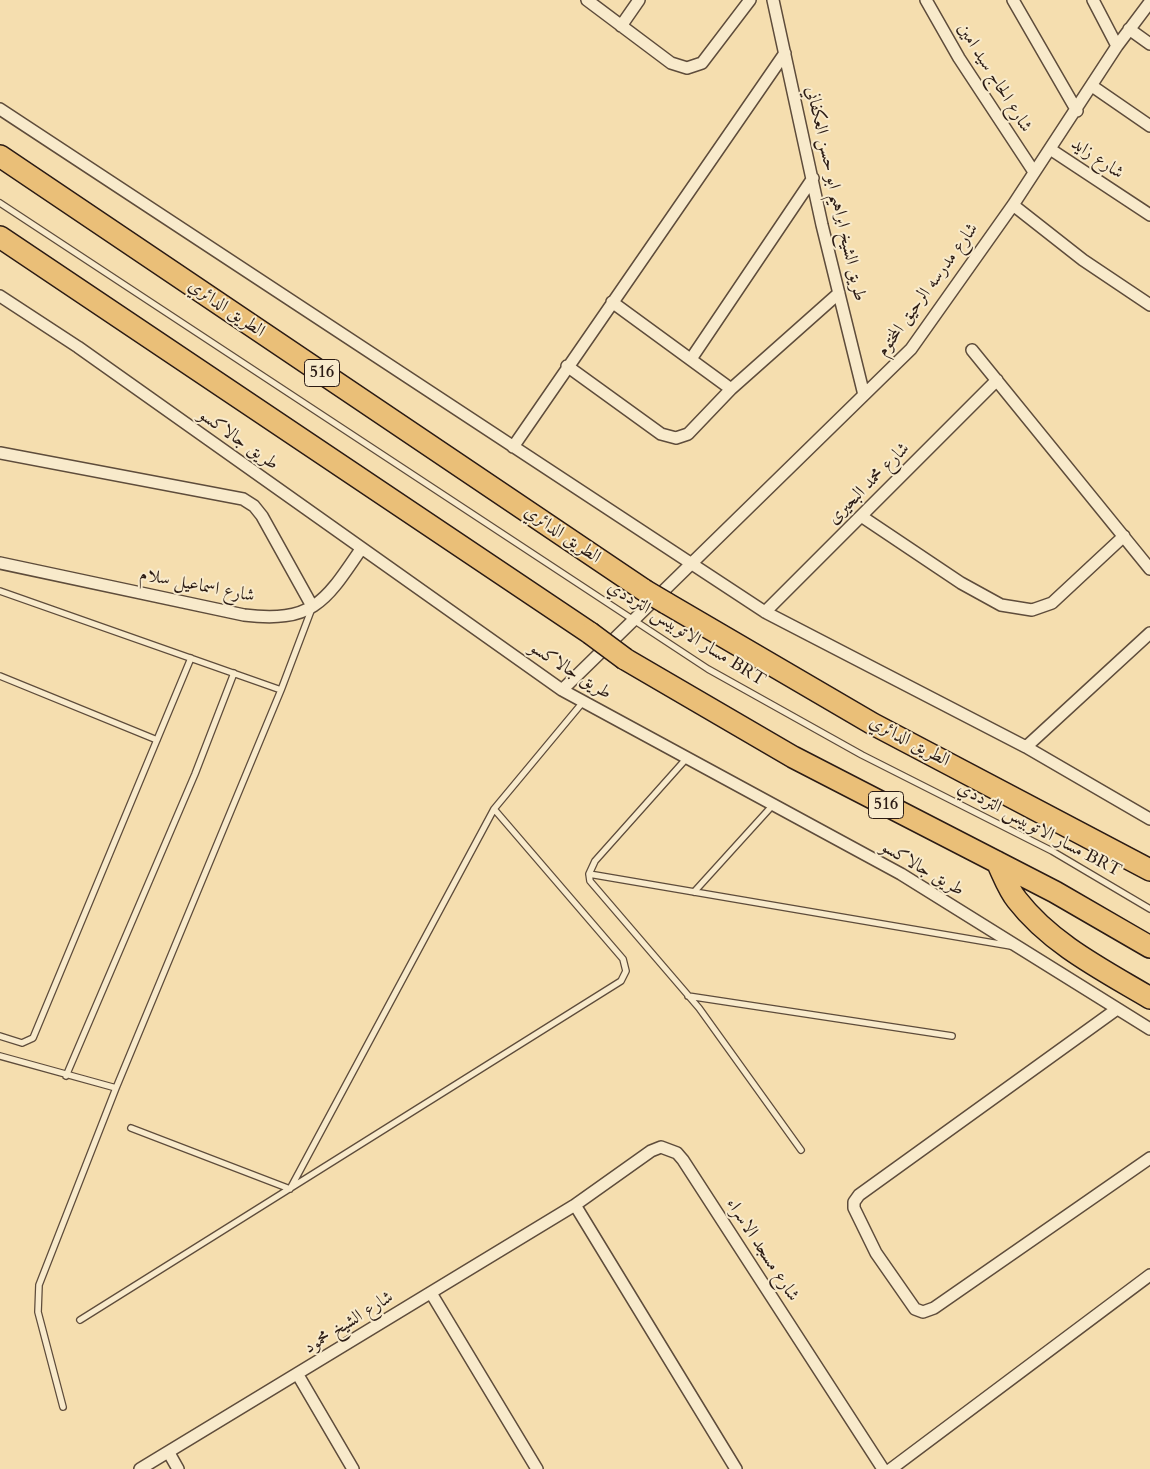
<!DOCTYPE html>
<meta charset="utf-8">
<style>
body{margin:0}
canvas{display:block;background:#f5deaf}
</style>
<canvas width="1150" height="1469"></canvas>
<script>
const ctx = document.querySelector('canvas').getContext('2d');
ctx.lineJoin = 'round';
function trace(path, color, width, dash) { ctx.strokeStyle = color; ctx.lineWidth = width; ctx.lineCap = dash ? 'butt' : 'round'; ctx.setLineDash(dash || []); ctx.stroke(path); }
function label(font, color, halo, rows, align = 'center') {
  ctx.font = font + ' Cardo,Amiri,serif'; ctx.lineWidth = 4; ctx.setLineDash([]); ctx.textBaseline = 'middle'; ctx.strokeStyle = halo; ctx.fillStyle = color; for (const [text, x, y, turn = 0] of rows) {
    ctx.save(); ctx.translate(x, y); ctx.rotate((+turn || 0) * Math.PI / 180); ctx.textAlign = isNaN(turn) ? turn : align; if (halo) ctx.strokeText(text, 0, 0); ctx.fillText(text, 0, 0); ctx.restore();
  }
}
const service = new Path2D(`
 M0 203 708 669 862 755 1052 851 1150 909
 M0 591 281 690
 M0 676 157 740
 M686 759 595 861 589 874 590 881 699 1008 801 1150
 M589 874 1011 946
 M694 892 772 806
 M688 996 952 1036
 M0 1036 22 1043 33 1038 191 658
 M0 1056 116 1088
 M66 1076 195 774 234 673
 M131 1128 290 1189 494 809 583 702
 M80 1320 621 981 626 971 623 959 494 809
 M63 1407 38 1312 39 1285 116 1088 281 690 312 608`);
const minor = new Path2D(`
 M587 0 671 63 687 68 702 63 750 0
 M773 0 822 225 864 395
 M926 0 959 58 1034 172
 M1013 0 1077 111
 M1093 0 1117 46
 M621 26 639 0
 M1129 29 1150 44
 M1092 86 1150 126
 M0 109 765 612 1026 747 1150 819
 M1050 149 1150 215
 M1013 205 1083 260 1150 305
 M0 296 78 347 562 690 901 874 1150 1029
 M612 302 731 389
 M972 350 1150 569
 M691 359 813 178
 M567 366 661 434 676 438 688 434 731 389 839 293
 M513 447 785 53
 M0 453 243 499 254 506 262 516 312 606
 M861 516 961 583 1001 605 1032 610 1052 603 1124 536
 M0 563 244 615C313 623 325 602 361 549
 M765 612 997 380
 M562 690 911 349 1013 205 1117 46 1150 2
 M1026 747 1150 633
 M1117 1009 859 1195 854 1202V1208L876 1253 915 1309 923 1312 934 1308 1150 1158
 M575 1205 736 1469
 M431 1293 537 1469
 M298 1375 353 1469
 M169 1453 178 1469
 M140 1469 575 1205 651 1151 661 1147 677 1153 683 1160 883 1469
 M891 1469 1150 1275`);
const motorway = new Path2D(`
 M0 156 644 590
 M0 237 590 633
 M666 603 873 724 1150 870
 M625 659 793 757 1055 892 1150 947
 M997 862C1003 874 1008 889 1017 900 1051 944 1103 970 1150 998`);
const motorwayBridge = new Path2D(`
 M644 590 666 603
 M590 633 625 659`);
const shields = [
 [322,373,35],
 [886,805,35]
];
const shieldNames = [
 ["516",322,373],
 ["516",886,805]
];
const streetNames = [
 ["شارع الحاج سيد امين",994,78,58],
 ["شارع زايد",1097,159,34],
 ["طريق الشيخ ابراهيم ابو حسن العكفاني",835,194,77],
 ["شارع مدرسه الرحيق المختوم",928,290,-54],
 ["الطريق الدائري",226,309,34],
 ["طريق جالاكسو",238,440,35],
 ["شارع محمد البحيرى",869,484,-45],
 ["الطريق الدائري",562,535,34],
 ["شارع اسماعيل سلام",197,586,11],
 ["مسار الاتوبيس الترددي BRT",686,634,32],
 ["طريق جالاكسو",570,671,32],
 ["الطريق الدائري",909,742,28],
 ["مسار الاتوبيس الترددي BRT",1039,830,28],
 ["طريق جالاكسو",922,869,30],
 ["شارع مسجد الاسراء",762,1250,57],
 ["شارع الشيخ محمود",349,1323,-32]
];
trace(service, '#5e4c3b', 8);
trace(minor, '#5e4c3b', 14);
trace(motorway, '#2b1b14', 24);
trace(service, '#f8eacb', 5.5);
trace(minor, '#f8eacb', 11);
trace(motorway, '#eabf78', 21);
trace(motorwayBridge, '#2b1b14', 24, []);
trace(motorwayBridge, '#eabf78', 21);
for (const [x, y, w] of shields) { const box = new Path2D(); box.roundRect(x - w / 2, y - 13.5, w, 27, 4); ctx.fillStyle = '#f8eacb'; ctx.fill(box); trace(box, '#2b1b14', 1); }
label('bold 16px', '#2b1b14', null, shieldNames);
label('18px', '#2b1b14', '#f8eacb', streetNames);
</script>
